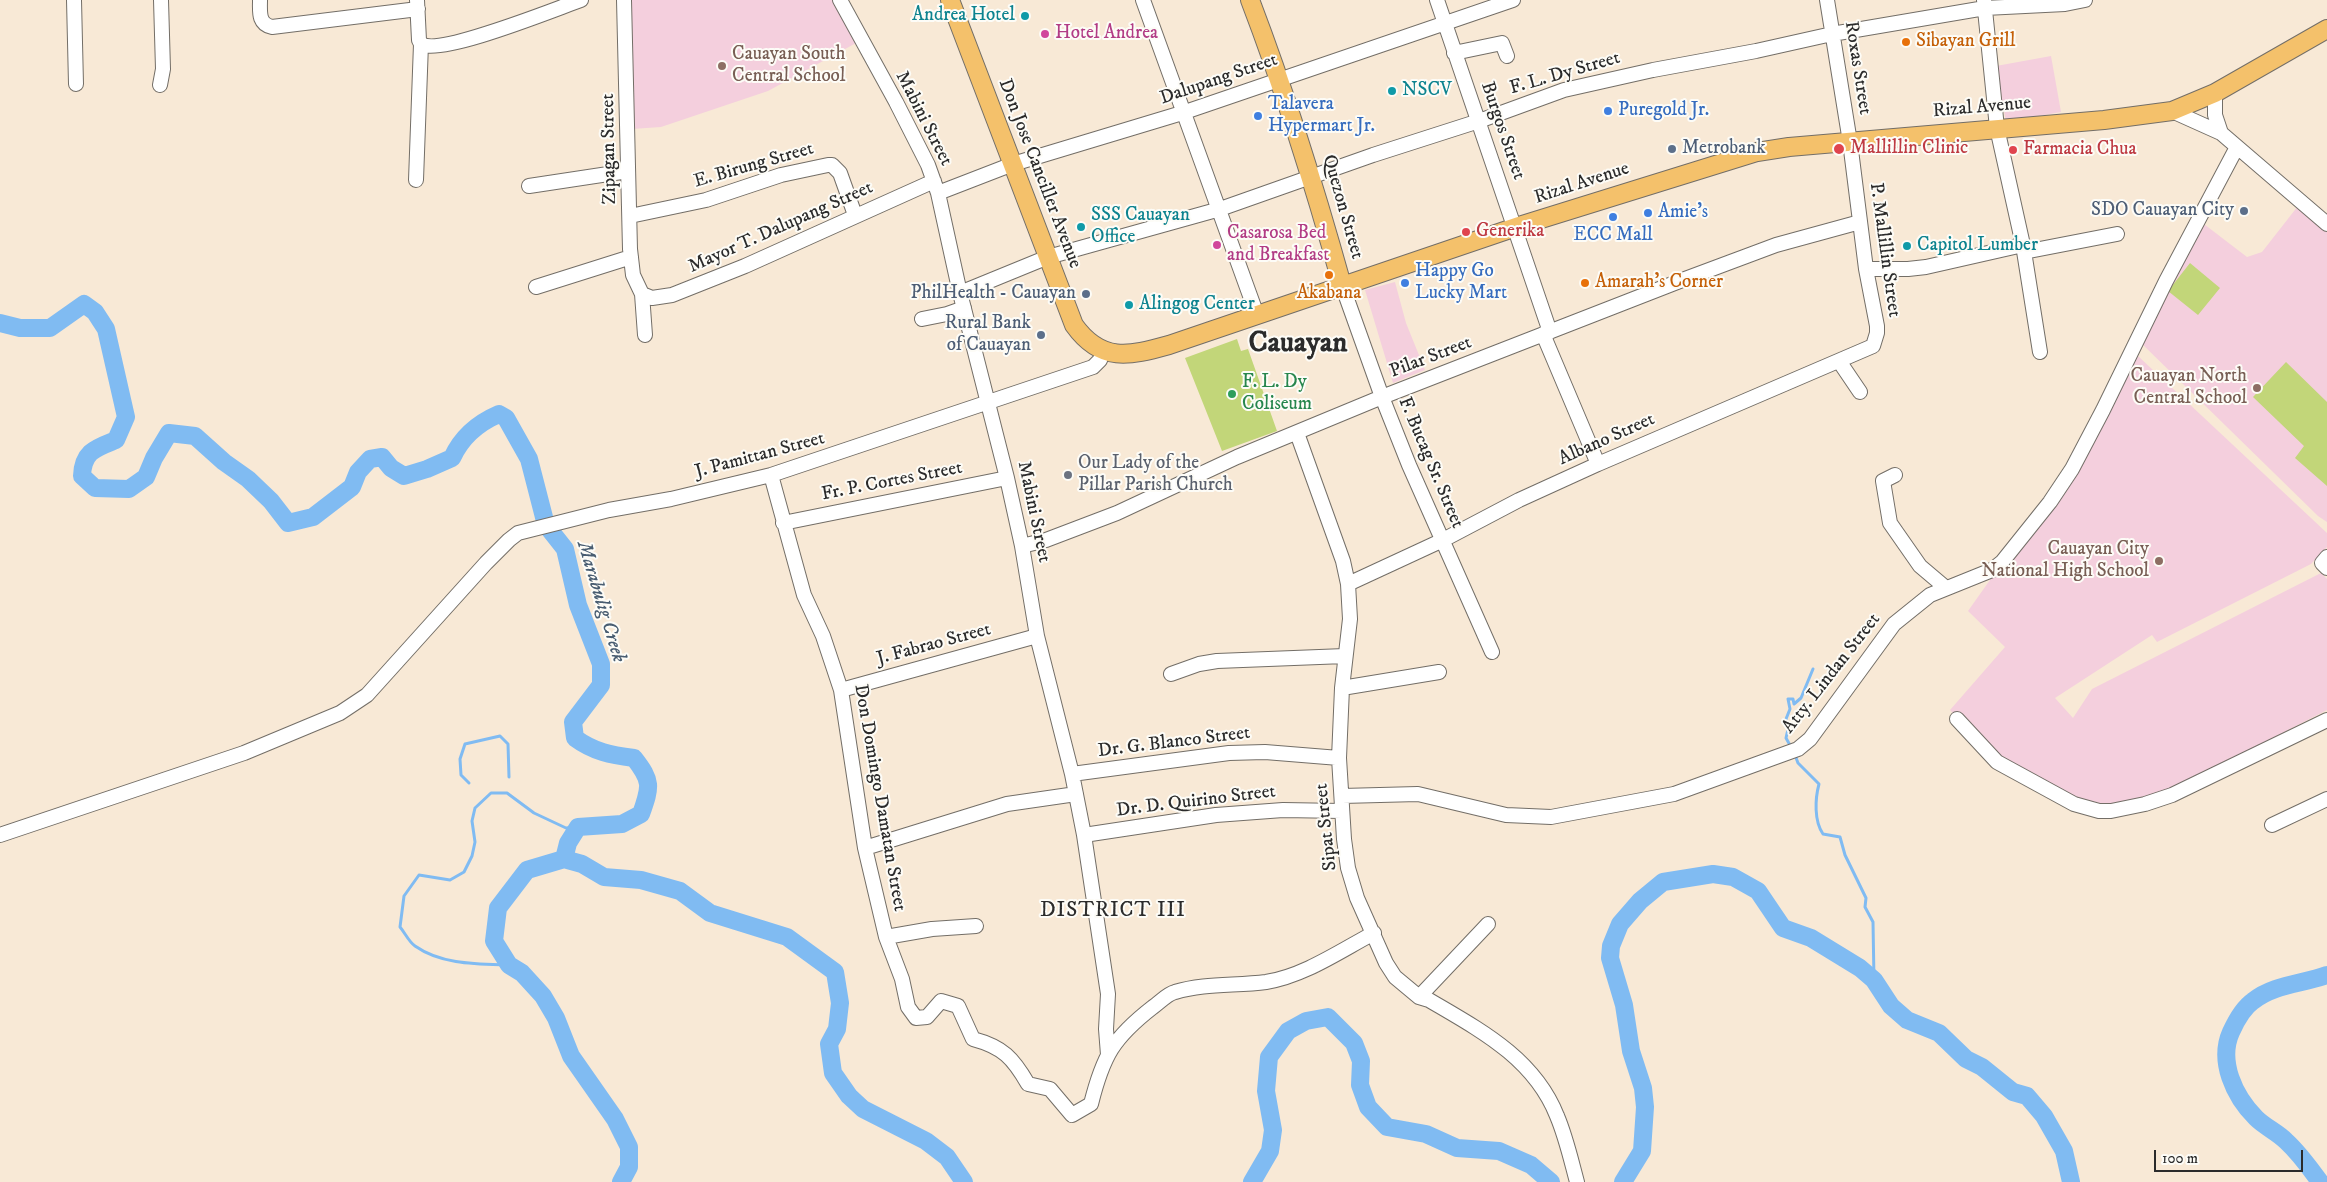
<!DOCTYPE html>
<style>
body{margin:0}
#map{position:relative;width:2327px;height:1182px;overflow:hidden;background:#f8e9d6;font-family:"IM FELL DW Pica",serif}
canvas{display:block}
.scale{position:absolute;left:2154px;top:1150px;width:149px;height:22px;box-sizing:border-box;border:2px solid #2b2b2b;border-top:0;padding-left:6px;font-size:15px;line-height:18px;white-space:nowrap;color:#2b2b2b;-webkit-text-stroke:4px #fdfcf7;paint-order:stroke}
</style>
<div id="map">
<canvas width="2327" height="1182"></canvas>
<div class="scale">100 m</div>
</div>
<script>
const ctx = document.querySelector('canvas').getContext('2d');
ctx.lineJoin = 'round';
function fillPath(path, color) { ctx.fillStyle = color; ctx.fill(path, 'evenodd'); }
function trace(path, color, width, dash) { ctx.strokeStyle = color; ctx.lineWidth = width; ctx.lineCap = dash ? 'butt' : 'round'; ctx.setLineDash(dash || []); ctx.stroke(path); }
function label(font, color, halo, rows, align = 'center') {
  ctx.font = font + ' "IM FELL DW Pica",serif'; ctx.lineWidth = 4; ctx.setLineDash([]); ctx.textBaseline = 'middle'; ctx.strokeStyle = halo; ctx.fillStyle = color; for (const [text, x, y, turn = 0] of rows) {
    ctx.save(); ctx.translate(x, y); ctx.rotate((+turn || 0) * Math.PI / 180); ctx.textAlign = isNaN(turn) ? turn : align; if (halo) ctx.strokeText(text, 0, 0); ctx.fillText(text, 0, 0); ctx.restore();
  }
}
const built = new Path2D(`
 M629 0H834L858 42 768 91 661 127 632 129Z
 M2051 56 2061 112 2006 122 1996 66Z
 M2298 206 2327 232V522L2318 516 2139 341 2200 221 2247 257 2262 252Z
 M1395 282 1406 323 1425 370 1393 383 1365 290Z
 M2138 356 2327 533V547L2311 564 2157 642 2152 635 2055 698 2073 718 2092 689 2321 573 2327 579V710L2175 788 2151 797 2113 804 2099 803 2073 797 1998 761 1950 710 2005 647 1968 611 2036 515Z`);
const green = new Path2D(`
 M2190 263 2220 288 2198 315 2168 291Z
 M1237 339 1241 351 1248 349 1277 431 1222 451 1185 358Z
 M2286 362 2327 402V486L2295 458 2304 446 2253 397Z`);
const stream = new Path2D(`
 M1791 747 1786 738 1788 729 1786 719 1790 709 1788 699H1793L1794 704 1801 698 1813 669
 M1795 755 1798 763 1819 784C1815 799 1814 821 1823 834L1840 837 1845 855 1866 898 1865 907 1873 922 1874 980
 M469 783 461 775 460 759 465 744 500 736 508 744 509 777
 M509 965C478 964 442 965 415 946 409 942 405 933 400 927L404 896 419 875 450 880 464 872 472 856 475 842 472 821 475 808 491 793H507L534 813 566 828 578 827`);
const river = new Path2D(`
 M0 323 20 328H50L84 304 95 312 106 329 126 417 116 440C96 448 83 451 82 476L95 488 129 489 146 477 154 458 169 433 195 436 224 462 248 479 271 501 288 523 313 517 352 487 358 472 370 459 382 457 391 468 404 476 427 469 452 458C462 436 478 423 499 414L506 418 529 459 546 525 565 549 578 605 601 664V685L573 722 575 738C594 752 611 755 634 758 652 781 651 786 641 814L622 824 578 827 568 843 564 859
 M621 1182 629 1167V1147L615 1119 571 1056 556 1018 543 996 522 973 509 965 494 941 498 908 527 870 564 859 582 864 604 877 641 880 680 891 710 913 787 937 835 972 840 1003 837 1029 829 1044 833 1073 849 1096 863 1109 926 1141 947 1157 964 1182
 M1252 1182 1270 1151 1273 1130 1266 1091 1269 1057 1288 1031 1306 1021 1328 1017 1354 1043 1361 1061 1360 1085 1368 1107 1387 1127 1426 1134 1457 1148 1499 1151 1531 1165 1551 1182
 M1623 1182 1642 1151 1645 1107 1643 1088 1631 1051 1624 1005 1610 958 1611 946 1620 924 1640 901 1663 882 1713 874 1733 877 1758 891 1783 928 1811 938 1860 968 1874 980 1891 1006 1907 1020 1939 1033 1966 1059 1982 1067 2013 1092 2027 1096 2044 1116 2064 1151 2071 1182
 M2320 1182C2310 1168 2299 1153 2286 1141 2277 1132 2265 1127 2256 1118 2234 1096 2218 1061 2231 1032 2236 1021 2243 1008 2253 1001 2274 984 2303 984 2327 975`);
const minor = new Path2D(`
 M74 0 76 84
 M260 0C260 12 258 24 272 27L418 9
 M417 0 419 40 421 44C440 56 555 9 581 0
 M624 0 630 249 633 275 642 294 645 335
 M840 0 896 102 928 165 938 193 960 293 1007 478 1022 546 1037 636 1072 774 1084 835 1108 994 1106 1029 1108 1055
 M1143 0 1257 315
 M1437 0 1550 332
 M1984 0 1997 128 2023 245 2040 352
 M1454 53 1502 43 1507 56
 M160 85 163 69 161 0
 M2215 93V115L2221 133
 M2172 111 2221 133 2327 224
 M416 180 421 44
 M529 186 628 171
 M938 193 1013 164 1182 113 1513 0
 M630 216 706 200 781 175 828 165H832L840 173 855 215
 M2024 252 2117 234
 M1866 269H1908L1926 267 2023 245
 M1342 285 1382 397 1409 465 1492 652
 M536 287 631 257
 M960 293 1048 257 1220 209 1373 155 1479 121 1564 90 1653 70 1756 51 1832 34 1985 8 2065 4 2085 0
 M642 294 652 298 672 295 745 266 934 181
 M922 319 947 314 964 308
 M1543 334 1598 464
 M1839 361 1860 392
 M1297 433 1343 561 1348 584 1350 619 1342 688 1339 758 1344 839 1348 868 1357 898 1386 963 1395 977 1419 997 1429 1000C1480 1030 1534 1058 1557 1116 1566 1137 1571 1160 1577 1182
 M771 475 804 595 823 636 841 690 865 848 886 937 902 979 908 1007 916 1018 927 1017 941 1001 958 1006 973 1039C1003 1047 1013 1058 1028 1084L1050 1089 1072 1115 1091 1104C1103 1056 1113 1038 1153 1007 1159 1003 1167 994 1175 992 1204 983 1236 986 1266 982 1304 976 1340 951 1374 933
 M1895 475 1883 481 1890 523 1920 566 1946 588
 M783 523 1007 478
 M1022 546 1046 540 1117 513 1237 457 1382 397 1685 279 1776 245 1860 222
 M2327 557 2322 563 2327 568
 M1348 584 1443 540 1519 500 1598 464 1873 346 1877 333V326L1866 269 1850 142 1827 0
 M1171 674 1199 664 1217 661 1345 656
 M1342 688 1439 672
 M841 690 1037 636
 M1957 719 1997 762 2074 804 2099 811H2111L2145 804 2172 795 2327 720
 M1072 774 1229 753 1265 752 1339 758
 M1342 796 1418 794 1506 815 1551 817 1674 794 1798 749 1810 739 1894 624 1930 595 1992 570 2002 562 2050 502 2072 469 2103 410 2166 281 2237 147
 M2272 825 2327 799
 M0 835 244 753 340 713 367 695 486 563 509 540 518 533 609 510 671 499 771 475 1093 367 1100 360 1104 350
 M1084 835 1216 815 1283 810 1342 811
 M865 848 1007 804 1076 794
 M886 937 932 929 976 926
 M1419 997 1488 924`);
const major = new Path2D(`
 M950 0 1074 325C1101 363 1129 356 1169 345L1522 225 1757 152 1789 147 2104 120 2172 111 2215 93 2327 29
 M1250 0C1286 94 1315 188 1342 285`);
const markers = [
 [1025,16,5,"#0f9aa8"],
 [1045,34,5,"#d1479c"],
 [1906,42,5,"#e8710a"],
 [722,66,5,"#8d6e63"],
 [1392,91,5,"#0f9aa8"],
 [1608,111,5,"#3f7fe0"],
 [1258,116,5,"#3f7fe0"],
 [1672,149,5,"#5c6f8a"],
 [1839,149,6,"#e0444e"],
 [2013,150,5,"#e0444e"],
 [2244,211,5,"#5c6f8a"],
 [1648,213,5,"#3f7fe0"],
 [1613,217,5,"#3f7fe0"],
 [1081,227,5,"#0f9aa8"],
 [1466,232,5,"#e0444e"],
 [1217,245,5,"#d1479c"],
 [1907,246,5,"#0f9aa8"],
 [1329,275,5,"#e8710a"],
 [1405,283,5,"#3f7fe0"],
 [1585,283,5,"#e8710a"],
 [1086,294,5,"#5c6f8a"],
 [1129,305,5,"#0f9aa8"],
 [1041,335,5,"#5c6f8a"],
 [2257,388,5,"#8d6e63"],
 [1232,394,5,"#2e9e5b"],
 [1068,475,5,"#6b7280"],
 [2159,561,5,"#8d6e63"]
];
const cultureNames = [
 ["Andrea Hotel",1015,16,"right"],
 ["NSCV",1402,91],
 ["SSS Cauayan",1091,216],
 ["Office",1091,238],
 ["Capitol Lumber",1917,246],
 ["Alingog Center",1139,305]
];
const hotelNames = [
 ["Hotel Andrea",1055,34],
 ["Casarosa Bed",1227,234],
 ["and Breakfast",1227,256]
];
const foodNames = [
 ["Sibayan Grill",1916,42],
 ["Amarah's Corner",1595,283],
 ["Akabana",1329,294,"center"]
];
const educationNames = [
 ["Cauayan South",732,55,"left"],
 ["Central School",732,77,"left"],
 ["Cauayan North",2247,377],
 ["Central School",2247,399],
 ["Cauayan City",2149,550],
 ["National High School",2149,572]
];
const streetNames = [
 ["Roxas Street",1857,68,81],
 ["F. L. Dy Street",1565,74,-16],
 ["Dalupang Street",1219,80,-19],
 ["Rizal Avenue",1982,108,-5],
 ["Mabini Street",923,119,63],
 ["Burgos Street",1502,131,71],
 ["Zipagan Street",610,149,-91],
 ["E. Birung Street",754,166,-16],
 ["Don Jose Canciller Avenue",1039,174,69],
 ["Rizal Avenue",1582,184,-18],
 ["Quezon Street",1342,207,74],
 ["Mayor T. Dalupang Street",781,228,-24],
 ["P. Mallillin Street",1884,250,82],
 ["Pilar Street",1431,358,-21],
 ["Albano Street",1607,440,-24],
 ["J. Pamittan Street",760,456,-15],
 ["F. Bucag Sr. Street",1430,463,67],
 ["Fr. P. Cortes Street",892,482,-11],
 ["Mabini Street",1033,512,78],
 ["J. Fabrao Street",934,645,-15],
 ["Atty. Lindan Street",1832,674,-52],
 ["Dr. G. Blanco Street",1174,743,-7],
 ["Don Domingo Damatan Street",879,798,80],
 ["Dr. D. Quirino Street",1196,802,-7],
 ["Sipat Street",1327,827,-96]
];
const shopNames = [
 ["Talavera",1268,105],
 ["Hypermart Jr.",1268,127],
 ["Puregold Jr.",1618,111],
 ["Amie's",1658,213],
 ["ECC Mall",1613,236,"center"],
 ["Happy Go",1415,272],
 ["Lucky Mart",1415,294]
];
const serviceNames = [
 ["Metrobank",1682,149,"left"],
 ["SDO Cauayan City",2234,211],
 ["PhilHealth - Cauayan",1076,294],
 ["Rural Bank",1031,324],
 ["of Cauayan",1031,346]
];
const healthNames = [
 ["Mallillin Clinic",1850,149],
 ["Farmacia Chua",2023,150],
 ["Generika",1476,232]
];
const leisureNames = [
 ["F. L. Dy",1242,383],
 ["Coliseum",1242,405]
];
const worshipNames = [
 ["Our Lady of the",1078,464],
 ["Pillar Parish Church",1078,486]
];
const waterNames = [
 ["Marabulig Creek",600,602,73]
];
const quarterNames = [
 ["DISTRICT III",1113,912]
];
const townNames = [
 ["Cauayan",1298,345]
];
fillPath(built, '#f4cfdd');
fillPath(green, '#c2d679');
trace(stream, '#80bbf2', 3);
trace(river, '#80bbf2', 18);
trace(minor, '#736e67', 16);
trace(major, '#736e67', 20);
trace(minor, '#fff', 14);
trace(major, '#f4c16b', 18);
for (const [x, y, r, color] of markers) { const dot = new Path2D(); dot.arc(x, y, r, 0, 2 * Math.PI); ctx.fillStyle = color; ctx.fill(dot); trace(dot, '#fdfcf7', 2); }
label('19px', '#0d838f', '#fdfcf7', cultureNames, 'left');
label('19px', '#b23c85', '#fdfcf7', hotelNames, 'left');
label('19px', '#c56008', '#fdfcf7', foodNames, 'left');
label('19px', '#785e54', '#fdfcf7', educationNames, 'right');
label('19px', '#2b2b2b', '#fdfcf7', streetNames);
label('19px', '#366cbe', '#fdfcf7', shopNames, 'left');
label('19px', '#4e5e75', '#fdfcf7', serviceNames, 'right');
label('19px', '#be3a42', '#fdfcf7', healthNames, 'left');
label('19px', '#27864d', '#fdfcf7', leisureNames, 'left');
label('19px', '#5b616d', '#fdfcf7', worshipNames, 'left');
label('italic 20px', '#495d71', '#fdfcf7', waterNames);
ctx.letterSpacing = '1px';
label('21px', '#2b2b2b', '#fdfcf7', quarterNames);
ctx.letterSpacing = '0px';
label('bold 29px', '#2b2b2b', '#fdfcf7', townNames);
</script>
